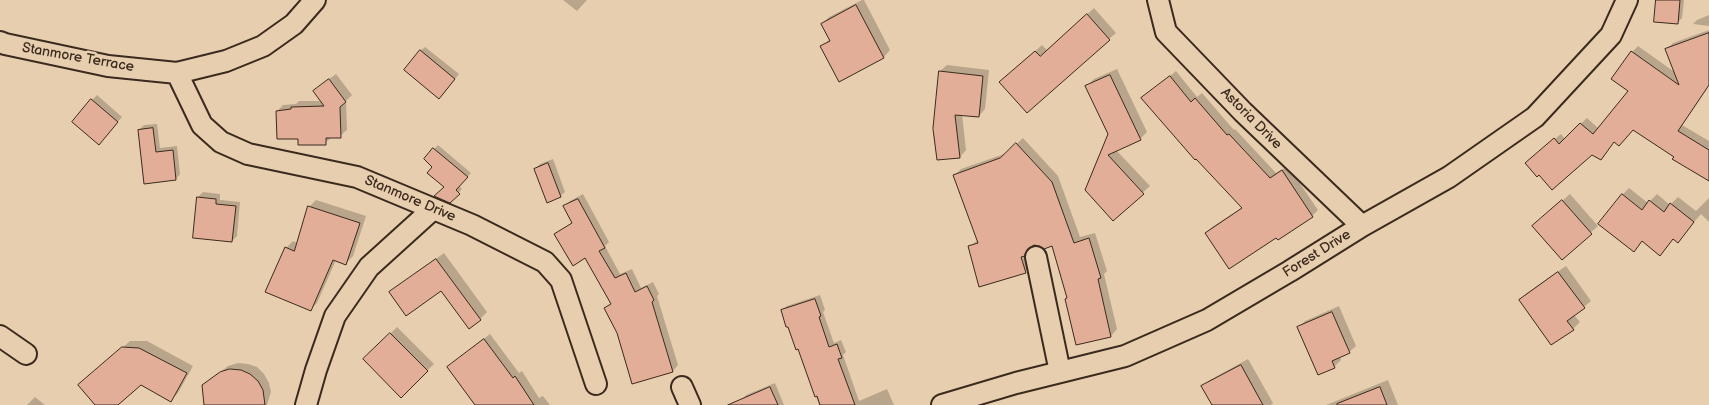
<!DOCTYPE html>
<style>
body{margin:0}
canvas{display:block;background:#e7ceaf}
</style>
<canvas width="1709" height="405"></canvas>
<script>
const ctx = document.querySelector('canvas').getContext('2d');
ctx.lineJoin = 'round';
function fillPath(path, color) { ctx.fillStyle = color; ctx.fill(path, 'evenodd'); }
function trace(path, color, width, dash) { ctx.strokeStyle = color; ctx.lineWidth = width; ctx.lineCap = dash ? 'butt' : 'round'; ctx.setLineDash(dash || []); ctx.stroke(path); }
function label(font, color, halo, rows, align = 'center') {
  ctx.font = font + ' "Balsamiq Sans",sans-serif'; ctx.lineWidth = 5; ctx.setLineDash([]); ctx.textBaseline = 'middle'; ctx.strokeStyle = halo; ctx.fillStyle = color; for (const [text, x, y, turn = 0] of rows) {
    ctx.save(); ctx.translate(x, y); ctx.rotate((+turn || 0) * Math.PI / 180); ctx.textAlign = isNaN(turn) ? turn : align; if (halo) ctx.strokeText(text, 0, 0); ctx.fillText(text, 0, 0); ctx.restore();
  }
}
const shadow = new Path2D(`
 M563 0H587L577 11Z
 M862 0H864L890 50 884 57 839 80 821 47 830 39 822 24 829 17Z
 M1657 0H1684L1682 18 1677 23Z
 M1094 8 1116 33 1109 39 1008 75 1042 45 1047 50Z
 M1709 15V26L1693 24 1697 20Z
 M1709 30V84L1690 92 1700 99 1682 125 1709 141V171L1675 157 1634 128 1615 141 1600 159 1592 153 1532 157 1561 134 1565 139 1587 118 1599 129 1630 91 1632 52 1638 46 1676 73 1667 49 1673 43Z
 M425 47 459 74 444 93 420 51Z
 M947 65 989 70 985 109 979 116 962 114 966 150 960 157 940 71Z
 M1117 69 1147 132 1140 139 1116 150 1150 186 1113 220 1086 190 1109 134 1087 86 1094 79Z
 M1176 71 1197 97 1202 93 1234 130 1235 129 1276 173 1288 166 1318 210 1312 216 1278 239 1277 237 1206 233 1212 227 1243 207 1149 93Z
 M336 74 352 95 346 101 347 130 340 136 332 137 325 143 299 138 277 111 283 105 296 104 299 101H321V85Z
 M97 95 122 117 103 138 92 100Z
 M157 124 160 148 177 146 180 174 176 179 139 130 144 125Z
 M1023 138 1058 176 1080 237 1095 233 1107 271 1104 274 1117 329 1111 336 1077 343 1068 297 1052 244 1032 245 1027 251 1032 266 1025 272 969 247 978 240 955 175 961 169 1007 153Z
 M438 145 471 173 459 186 462 189 450 202 446 187 434 166 425 159Z
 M553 159 565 192 560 196 535 169 540 164Z
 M1629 188 1648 203 1657 194 1670 205 1678 197 1696 211 1709 198V222L1701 214 1678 241 1674 238 1660 254 1643 240 1634 250 1622 195Z
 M203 192 220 194V200L240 202 237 236 232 241 198 197Z
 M583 194 609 242 605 246 620 274 632 269 641 288 653 282 659 294 657 296 678 365 673 371 633 382 618 333 605 308 612 302 586 256 555 234 573 222 565 206 570 201Z
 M1570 194 1598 226 1562 258 1541 219Z
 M316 200 366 216 353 256 346 263 336 260 317 303 310 310 286 248 293 241 297 243 309 207Z
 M444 253 487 312 480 319 442 289 391 293 398 286Z
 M1566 266 1591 301 1574 315 1580 322 1573 329 1520 300 1527 293Z
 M820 295 825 310 823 312 834 343 841 340 846 352 843 355 859 401 887 389 894 405H819L799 348 782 310 787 306Z
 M1339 306 1356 346 1349 352 1340 357 1341 360 1334 367 1298 328 1305 321Z
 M397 327 434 364 401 396 365 359Z
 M490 334 519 373 522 371 539 398 543 396 550 405H487L448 367Z
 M130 341H147L193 366 178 393 171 400 140 383 116 405H97L87 379Z
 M1248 359 1273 403 1271 405H1213L1203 386 1210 380Z
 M238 363 248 364 257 367 264 374 269 383 271 392 267 405H205L204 385 228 366Z
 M1388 380 1398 405H1326Z
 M775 383 784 405H744L742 400 746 395Z
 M35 397 45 405H27Z`);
const building = new Path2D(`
 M1656 0H1680L1678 24 1654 22Z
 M856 5 884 58 839 82 820 46 830 41 821 24Z
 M1087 14 1110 40 1027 113 999 82 1035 51 1040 56Z
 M1709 33V85L1678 131 1709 150V181L1672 159 1674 157 1633 130 1619 146 1614 142 1601 160 1592 155 1552 190 1539 175 1537 177 1525 163 1554 138 1559 144 1580 123 1593 134 1628 91 1611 79 1631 51 1679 85 1665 49Z
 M420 50 455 79 439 99 404 70Z
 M939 71 983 76 979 117 955 115 960 158 937 160 933 129Z
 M1110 75 1141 140 1108 155 1144 194 1113 221 1085 190 1108 134 1085 86Z
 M1170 76 1191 102 1195 98 1227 135 1229 134 1270 178 1282 170 1313 217 1278 240 1276 238 1229 269 1205 233 1242 208 1196 159 1195 160 1141 98Z
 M329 79 346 102 340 107 341 138H326V145H298V139H277L276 111 291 109V107L324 106 313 91Z
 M91 99 118 122 99 145 72 122Z
 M153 128 156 152 173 150 176 180 144 184 138 130Z
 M1016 143 1052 182 1074 243 1089 238 1101 278 1098 279 1111 337 1076 345 1065 299 1067 298 1052 246 1044 249 1039 246 1034 245 1028 249 1025 256 1021 257 1026 273 979 287 968 246 978 243 953 175 1000 158Z
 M433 148 468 177 456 190 460 194 450 203 434 196 444 187 427 173 432 167 424 159Z
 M548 163 561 197 547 203 534 169Z
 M1622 194 1642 210 1649 200 1664 212 1670 203 1694 222 1678 243 1673 239 1660 256 1642 241 1634 252 1598 224Z
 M197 197 216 199V204L236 206 232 242 193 238Z
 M578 199 605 248 599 251 615 278 626 273 635 292 647 286 654 300 652 302 673 372 632 384 617 333 604 308 611 304 585 258 573 266 554 234 572 223 563 206Z
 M1562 200 1592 234 1562 260 1532 226Z
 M308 206 360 223 346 265 333 260 311 311 265 292 285 247 294 251Z
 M436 259 481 320 469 329 441 291 406 316 389 292Z
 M1558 272 1585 308 1567 321 1574 330 1551 345 1519 300Z
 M815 299 821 316 819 317 829 347 837 344 842 358 838 359 855 405H820L817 396 815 397 798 349 796 350 788 327H786L781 310Z
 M1332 312 1350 353 1332 361 1335 368 1318 375 1297 327Z
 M390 333 428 371 401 398 363 359Z
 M484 339 513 378 515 376 534 405H475L447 367Z
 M122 347 139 348 187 373 171 402 141 385 118 405H95L78 385Z
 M1241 365 1263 405H1212L1201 386Z
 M230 369 241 370 250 374 258 381 263 390 265 405H204L202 385 220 372Z
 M770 387 778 405H728Z
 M1380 387 1387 405H1337V404Z`);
const minor = new Path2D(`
 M1158 0 1166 32 1243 112 1362 226
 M0 42 5 44 108 66 177 73 226 61 263 46 294 24 315 0
 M177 73 202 125 221 142 248 154 357 177 472 225 545 262 561 280 596 384
 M1036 257 1060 372
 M0 336 26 354
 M682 387 690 405
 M306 405 316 370 335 316 369 267 433 209
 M942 405 1016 383 1125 356 1207 320 1290 271 1362 226 1449 177 1535 117 1611 35 1627 0`);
const streetNames = [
 ["Stanmore Terrace",78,58,10],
 ["Astoria Drive",1251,119,45],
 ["Stanmore Drive",410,199,23],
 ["Forest Drive",1317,254,-32]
];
fillPath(shadow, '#0003');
fillPath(building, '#e3ae97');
trace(building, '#3b2a1e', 1);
trace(minor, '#3b2a1e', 24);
trace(minor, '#e7ceaf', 20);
label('14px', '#3b2a1e', '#e7ceaf', streetNames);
</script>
